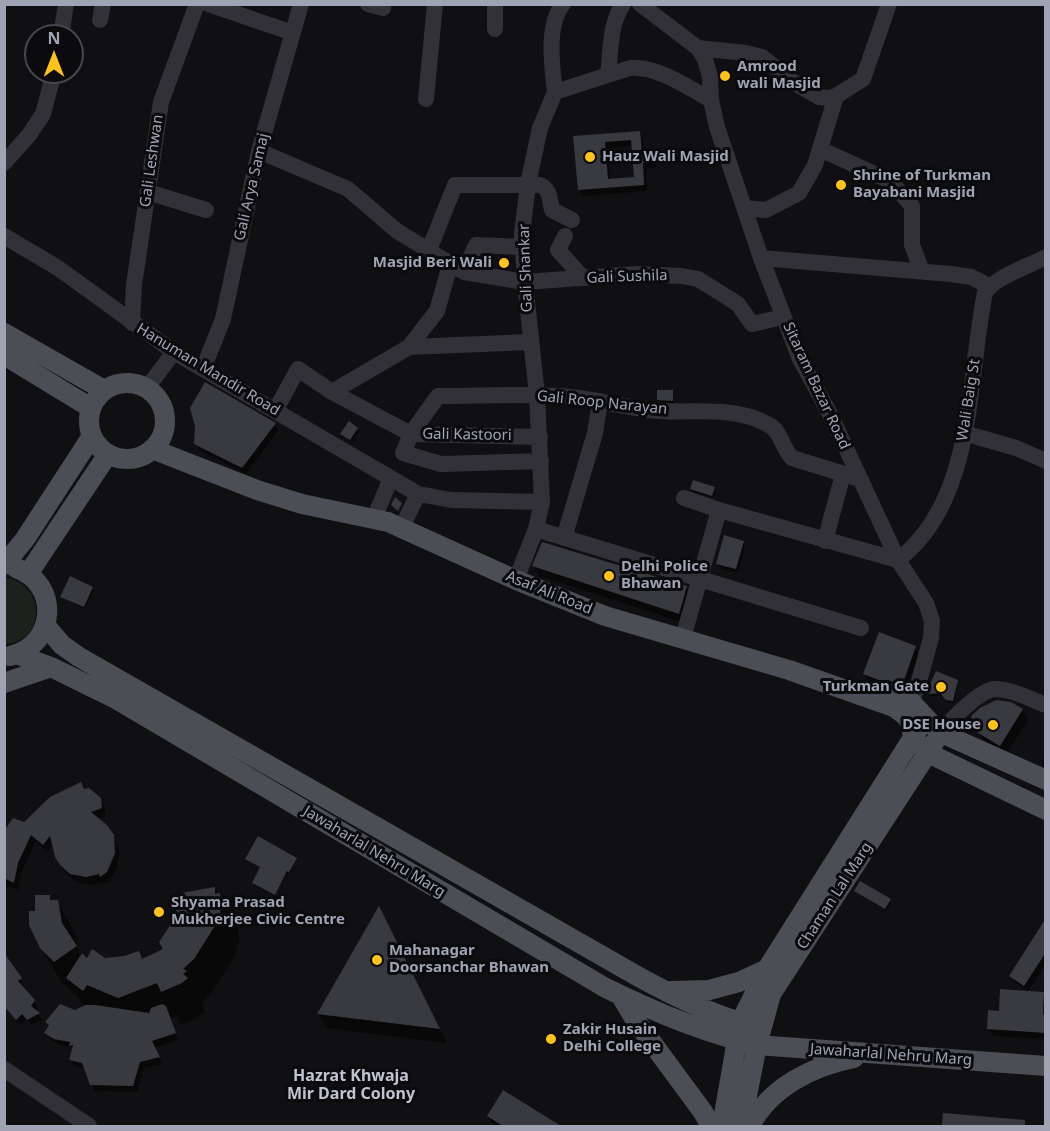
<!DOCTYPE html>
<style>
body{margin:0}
#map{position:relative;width:1050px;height:1131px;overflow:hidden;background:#101012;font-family:"Noto Sans",sans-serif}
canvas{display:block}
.frame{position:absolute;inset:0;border:6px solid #9fa4b4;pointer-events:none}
.north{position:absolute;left:24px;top:24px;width:60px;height:60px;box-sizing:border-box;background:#0b0b0d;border:2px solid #464850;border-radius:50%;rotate:0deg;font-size:16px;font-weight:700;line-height:24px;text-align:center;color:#9fa4b4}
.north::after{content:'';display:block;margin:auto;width:21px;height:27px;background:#ffc31a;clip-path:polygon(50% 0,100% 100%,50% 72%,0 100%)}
</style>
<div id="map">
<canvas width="1050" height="1131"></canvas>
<div class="frame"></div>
<div class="north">N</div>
</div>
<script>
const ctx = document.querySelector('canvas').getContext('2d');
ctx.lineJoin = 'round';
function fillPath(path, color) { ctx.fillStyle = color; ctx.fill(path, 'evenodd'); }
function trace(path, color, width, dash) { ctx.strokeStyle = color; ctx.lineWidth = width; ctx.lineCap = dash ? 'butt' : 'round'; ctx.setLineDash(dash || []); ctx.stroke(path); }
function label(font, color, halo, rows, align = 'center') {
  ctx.font = font + ' "Noto Sans",sans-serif'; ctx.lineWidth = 6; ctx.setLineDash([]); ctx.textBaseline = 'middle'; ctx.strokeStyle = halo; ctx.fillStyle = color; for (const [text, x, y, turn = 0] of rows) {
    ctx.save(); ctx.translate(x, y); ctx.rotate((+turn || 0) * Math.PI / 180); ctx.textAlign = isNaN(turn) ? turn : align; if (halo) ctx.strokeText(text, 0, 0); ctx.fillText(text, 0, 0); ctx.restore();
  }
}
const green = new Path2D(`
 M4 577C47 584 46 642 5 644Z`);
const shadow = new Path2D(`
 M639 132 643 139 644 154 652 153 655 159 656 168 646 169 647 191 583 196 579 189 575 137ZM633 146 635 178 610 180 607 148Z
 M672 391 674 403 660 402 659 400Z
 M349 423 359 432 352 442 342 434Z
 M275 425 278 431 246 474 199 450 195 443Z
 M714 488 716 491 713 498 693 492 692 489Z
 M743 542 745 546 738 573 721 569 718 564Z
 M534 566 686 587 692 597 684 623 540 576Z
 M92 588 94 591 85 609 64 599 62 597Z
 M915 647 919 654 905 691 869 681 865 674Z
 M957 681 958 684 954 703H949L943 695 931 697 928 693Z
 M1022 710 1028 720 1006 755 983 741 977 730Z
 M1046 755V769L1041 764Z
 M84 790 98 796 105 807V816L97 819 114 838 120 853 116 870 110 881 106 883 105 882 91 885 76 882 66 873 61 866 53 844 48 852 36 841 22 871 18 890 4 885V835Z
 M296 859 275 896 254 885 261 868 248 860Z
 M214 889 238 928 239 942 236 954 212 992 203 1001 204 1004 202 1006 205 1012 194 1020 181 1024 177 1016 171 1018 178 1040 155 1048 162 1064 144 1068 137 1092 95 1091 86 1069 75 1066 71 1060 73 1050 72 1047 59 1045 50 1039 46 1033 50 1027 47 1022 84 1008 76 993 74 994 61 981 41 948 36 913 49 896 53 902H57L76 935 79 953 87 961 105 959 143 960 165 949 183 912Z
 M856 891 890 900 891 903 886 911Z
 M1046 920V964L1028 991 1014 982 1011 976Z
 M387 923 447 1043 327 1028 319 1014Z
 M4 951 9 965 24 985 22 987 38 1008 35 1011 42 1020 32 1025 27 1019 21 1025 4 1005Z
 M1002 991 1046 993V1039L993 1036 989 1029 1000 1013Z
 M504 1092 558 1126H498L492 1123 489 1117Z
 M945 1115 1020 1121 1023 1126H944Z`);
const building = new Path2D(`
 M640 131 642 152 653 151V162L643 163 644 185 578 190 573 136ZM631 140 634 177 608 179 605 142Z
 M205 382 276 423 242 468 194 444 195 426 190 408Z
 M657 390H673V401L657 400Z
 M349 421 358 428 350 440 340 434Z
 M693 480 715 487 712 496 690 489Z
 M395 497 402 503 398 511 391 505Z
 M724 535 744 541 736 569 716 564Z
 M542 542 687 586 679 614 532 566Z
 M70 576 93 587 84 607 60 597Z
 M879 632 916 646 902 686 888 680H879L863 674Z
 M936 671 958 680 953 701 946 700 940 693 929 694 926 693Z
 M996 700 1011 702 1023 709 1000 746 975 731 971 719 972 715 980 708Z
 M81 782 84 789 89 788 101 798 102 808 91 812 107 825 114 835 115 853 107 872 100 877 99 874 86 877 70 874 60 865 55 857 50 836 43 845 31 835 18 863 14 883 4 878V831L13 818 24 822 50 797Z
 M258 836 297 858 289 872 287 871 275 895 252 883 260 867 245 859Z
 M860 881 891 899 885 909 854 891Z
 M215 887V894L220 893 221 908 218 921 194 959 183 969 187 971 183 974 188 978 182 983 161 992 157 983 118 998 87 985 83 991 66 978 82 953 87 958 92 949 105 958 124 956 139 951 142 959 163 949 159 942 173 921 176 910H181V893Z
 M35 895H50V900H58L62 923 77 946 54 962 40 948 29 925V911H35Z
 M379 906 440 1029 317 1014Z
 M1046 918V952L1024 986 1009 976Z
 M4 953 22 978 18 981 35 1000 31 1006 40 1013 27 1020 22 1014 16 1020 4 1006Z
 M1000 989 1044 992 1043 1014H1046V1033L987 1029 988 1010 999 1011Z
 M60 1004 75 1010 85 1005H95L149 1013 151 1008 162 1004 166 1006 176 1033 152 1041 160 1057 140 1062 133 1086 90 1085 82 1063 69 1060 73 1045 69 1046 70 1042 54 1039 44 1033 49 1025 45 1022Z
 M503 1090 561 1126H503L487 1116Z
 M943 1113 1025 1120V1126H942Z`);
const minor = new Path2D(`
 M208 4 293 33
 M368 4 383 8
 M640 4 698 48 705 59 710 77 711 100 717 127 761 258 800 359 831 416 898 560 926 603 932 621 931 638 918 685 907 713
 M100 20 103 4
 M495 29V4
 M61 36 66 4
 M698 48 746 53 762 57 793 82 819 97 829 98 836 96 863 79 889 4
 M608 75C611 52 609 25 623 4
 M555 92C552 67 546 25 563 4
 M426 99 435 4
 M820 149 890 181 912 206V245L922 271
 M259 151 348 189 397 231 464 272 525 282 636 274 682 276 698 279 738 304 752 324 783 317
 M4 163 29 135 43 114 54 72
 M148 192 206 210
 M745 208 766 210 799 193 815 165 836 96
 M4 236 58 268 174 352 418 494 405 521
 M565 236 558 250 583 278
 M429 250 455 185H540C551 190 549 199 552 210L572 220
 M761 258 951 274 971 277 989 286
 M464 272 476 245 523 247
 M132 323 134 285 161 102 197 4
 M409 347 531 342
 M203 369 223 319 259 151 301 4
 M147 388 174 352
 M332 392 411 434 540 437
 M275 411 298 369 332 392 409 347 437 311 450 265
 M964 433 1016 448 1046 461
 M541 461 441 464 403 453 411 434 438 396C482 396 527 393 571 397 601 400 630 409 661 411 697 413 736 406 769 425 781 431 782 448 792 458L860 479
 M424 495 451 500 542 502
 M684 498 719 510 898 560C976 500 967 379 985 293 993 278 1029 266 1046 257
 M378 509 391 478
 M536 529 861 628
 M564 538 595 433 600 401
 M825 541 843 474
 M519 572 536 529 542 502 537 395 525 282 522 234 528 184 540 128 555 92 630 68C658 66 687 87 711 100
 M685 631 719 510
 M939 732C953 720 978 690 995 689 1012 689 1030 699 1046 705
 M4 1069 89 1126`);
const major = new Path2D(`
 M4 333 104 390
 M4 355 91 408
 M89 421a38 38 0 1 1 76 0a38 38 0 1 1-76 0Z
 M152 449 257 490 302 504 388 522 516 580 605 616 789 670 894 707 906 716 911 724 913 737 919 745 928 753 1046 810
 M4 565 25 539 92 436
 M28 574 108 454
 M45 625 62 645 79 657 639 977C677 998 719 1018 761 1028
 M16 654 51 667 114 698 604 987C652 1011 704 1033 757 1045L1046 1066
 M10 656C56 646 61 584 16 568
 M4 683 51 667
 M883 691 912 703 939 732 1046 780
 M671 991 709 990 739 982 767 969
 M621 996 636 1021 703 1112 711 1126
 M722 1126 740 1023 767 969 919 728
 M741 1126 757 1045 771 994 934 743
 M750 1126C770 1087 813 1066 854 1058`);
const markers = [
 [725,76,6,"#ffc31a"],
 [590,157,6,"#ffc31a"],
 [841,185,6,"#ffc31a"],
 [504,263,6,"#ffc31a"],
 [609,576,6,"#ffc31a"],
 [941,687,6,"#ffc31a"],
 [993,725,6,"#ffc31a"],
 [159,912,6,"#ffc31a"],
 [377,960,6,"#ffc31a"],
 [551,1039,6,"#ffc31a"]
];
const poiNames = [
 ["Amrood",737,67],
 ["wali Masjid",737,84],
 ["Hauz Wali Masjid",602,157],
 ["Shrine of Turkman",853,176],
 ["Bayabani Masjid",853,193],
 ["Masjid Beri Wali",492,263,"right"],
 ["Delhi Police",621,567],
 ["Bhawan",621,584],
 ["Turkman Gate",929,687,"right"],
 ["DSE House",981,725,"right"],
 ["Shyama Prasad",171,903],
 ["Mukherjee Civic Centre",171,920],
 ["Mahanagar",389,951],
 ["Doorsanchar Bhawan",389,968],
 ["Zakir Husain",563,1030],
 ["Delhi College",563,1047]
];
const streetNames = [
 ["Gali Leshwan",152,161,-82],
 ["Gali Arya Samaj",252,187,-77],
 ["Gali Shankar",526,268,-92],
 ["Gali Sushila",627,277,-2],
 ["Hanuman Mandir Road",208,370,31],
 ["Sitaram Bazar Road",816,386,65],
 ["Wali Baig St",969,400,-81],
 ["Gali Roop Narayan",602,403,6],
 ["Gali Kastoori",467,435,1],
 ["Asaf Ali Road",549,593,22],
 ["Jawaharlal Nehru Marg",374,852,31],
 ["Chaman Lal Marg",835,896,-57],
 ["Jawaharlal Nehru Marg",891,1055,4]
];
const neighbourhoodNames = [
 ["Hazrat Khwaja",351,1076],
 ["Mir Dard Colony",351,1094]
];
fillPath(green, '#1a221b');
fillPath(shadow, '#0007');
fillPath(building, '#393a40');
trace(minor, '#313137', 16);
trace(major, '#4c4e56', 20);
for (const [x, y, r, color] of markers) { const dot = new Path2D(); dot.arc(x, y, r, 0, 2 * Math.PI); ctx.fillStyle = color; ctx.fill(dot); trace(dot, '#0b0b0d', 2); }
label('bold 15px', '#9fa4b4', '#0b0b0d', poiNames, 'left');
label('15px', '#9fa4b4', '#0b0b0d', streetNames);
label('bold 16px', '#c1c4d0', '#0b0b0d', neighbourhoodNames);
</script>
